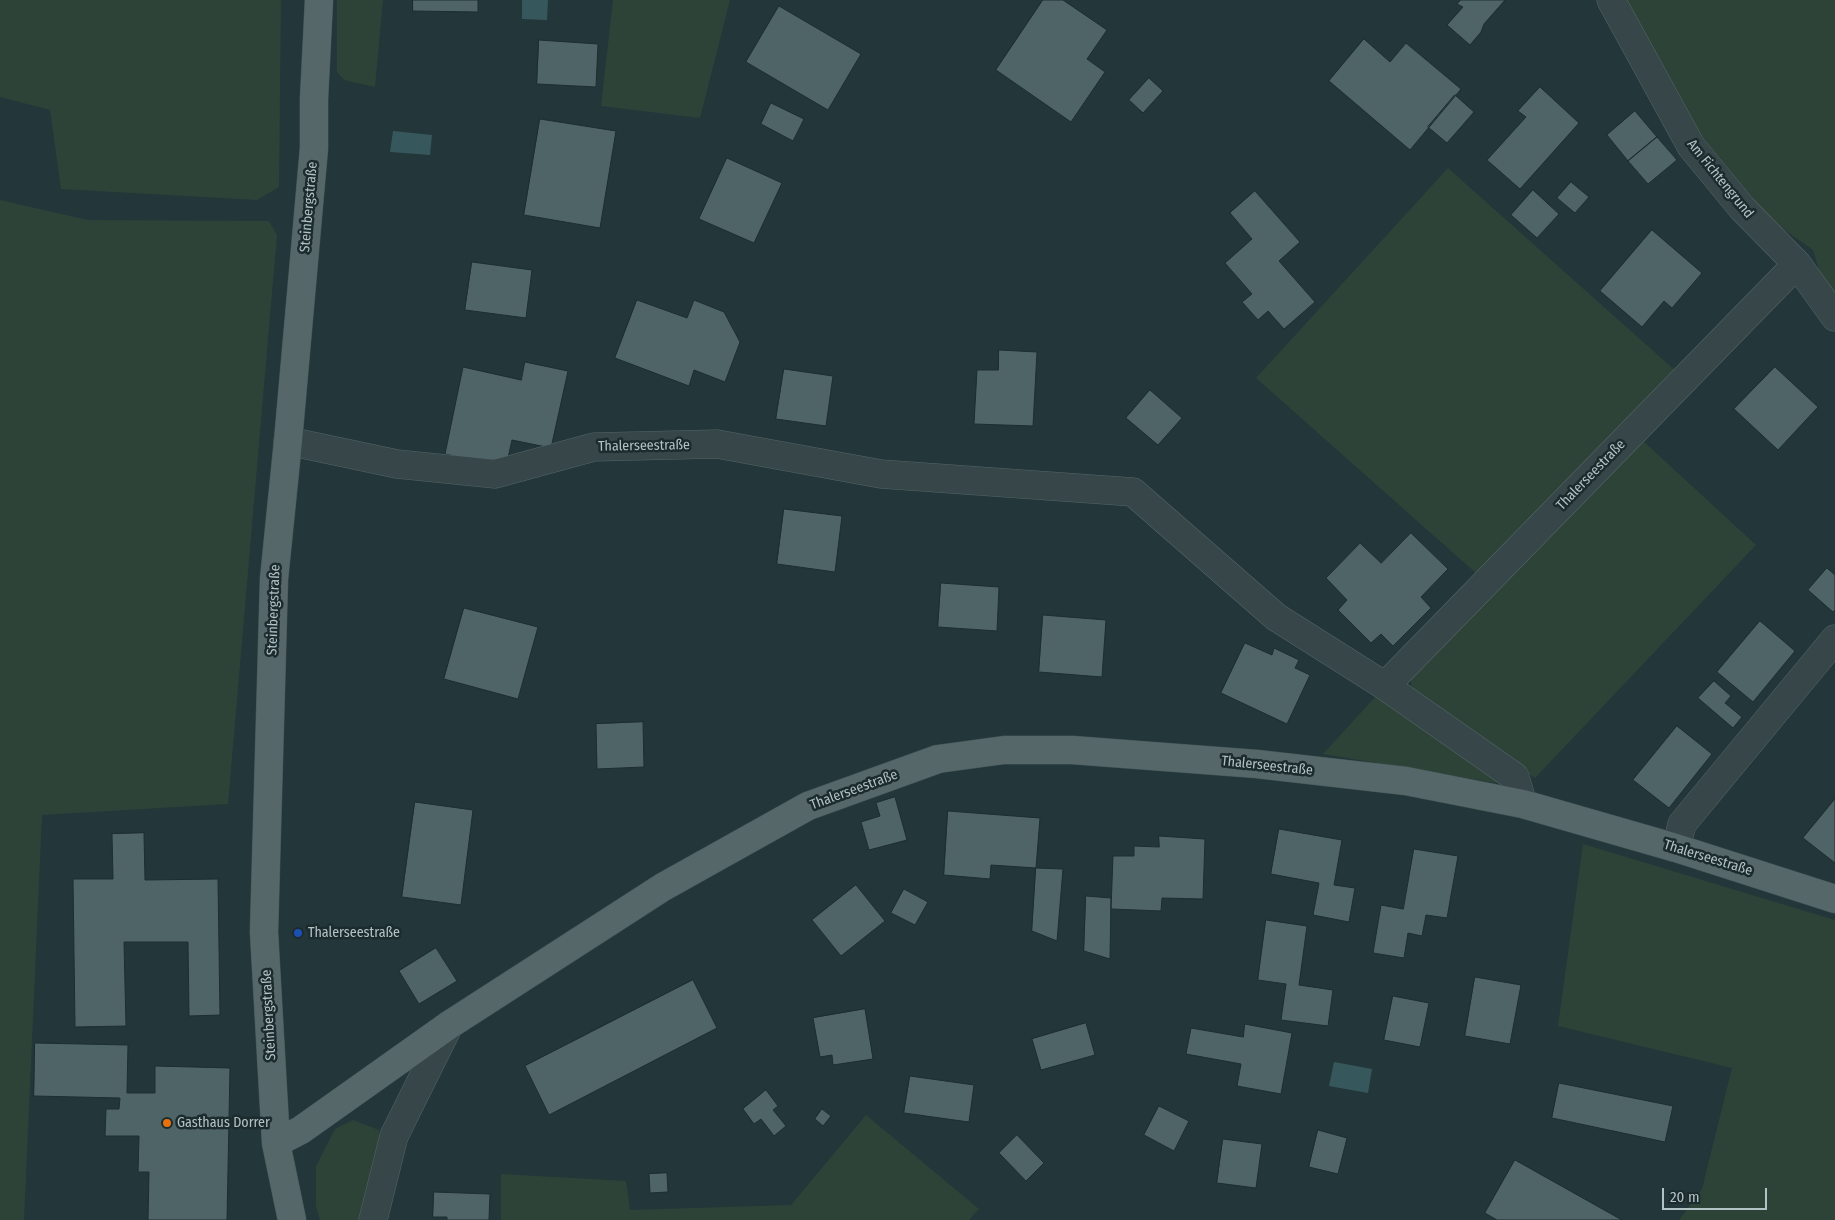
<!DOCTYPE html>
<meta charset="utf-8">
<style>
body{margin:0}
#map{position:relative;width:1835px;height:1220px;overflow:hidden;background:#233639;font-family:"Fira Sans Condensed",sans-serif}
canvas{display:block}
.scale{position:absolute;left:1662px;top:1188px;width:105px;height:22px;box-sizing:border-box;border:2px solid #b2c2c5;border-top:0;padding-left:6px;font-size:15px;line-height:18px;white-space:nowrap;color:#b2c2c5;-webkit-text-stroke:4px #1c2c2e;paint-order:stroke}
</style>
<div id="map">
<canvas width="1835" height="1220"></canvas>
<div class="scale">20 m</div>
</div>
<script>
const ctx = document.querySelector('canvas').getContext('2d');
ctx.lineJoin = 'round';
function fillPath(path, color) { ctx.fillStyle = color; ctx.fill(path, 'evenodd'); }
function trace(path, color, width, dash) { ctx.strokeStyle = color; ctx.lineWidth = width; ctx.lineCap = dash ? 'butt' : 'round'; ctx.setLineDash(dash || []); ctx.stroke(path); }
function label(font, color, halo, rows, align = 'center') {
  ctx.font = font + ' "Fira Sans Condensed",sans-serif'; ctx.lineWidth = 5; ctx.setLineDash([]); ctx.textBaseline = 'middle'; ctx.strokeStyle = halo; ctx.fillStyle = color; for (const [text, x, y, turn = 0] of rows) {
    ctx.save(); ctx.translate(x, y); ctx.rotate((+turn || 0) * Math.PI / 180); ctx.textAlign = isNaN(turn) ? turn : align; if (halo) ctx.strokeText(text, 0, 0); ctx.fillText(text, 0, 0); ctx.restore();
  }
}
const green = new Path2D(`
 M0 0H281L279 187 257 200 61 189 50 110 0 97Z
 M337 0H383L375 87 344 80 337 72Z
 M613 0H730L700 118 601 106Z
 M1624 0H1835V302L1825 289 1813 250 1769 219 1689 120Z
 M1448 168 1678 373 1478 575 1256 378Z
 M0 200 88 220 269 221 277 235 228 804 42 815 24 1220H0Z
 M1641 439 1756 545 1535 778 1420 701C1411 688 1409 685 1413 669Z
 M1376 696 1502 784 1323 754Z
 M1583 844 1835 920V1220H1679L1702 1189 1732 1068 1558 1026Z
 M866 1115 979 1209 969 1220H501V1174L626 1181 630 1210 791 1205Z
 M353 1120 379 1130V1151L360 1220H320L316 1206V1166L335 1129Z`);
const water = new Path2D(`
 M522 0H548L547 20 522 19Z
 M393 131 432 135 430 155 390 152Z
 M1334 1062 1372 1069 1368 1093 1329 1086Z`);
const building = new Path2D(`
 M413 0H478V12L413 11Z
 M1043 0H1063L1107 30 1087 59 1105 72 1071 122 996 70Z
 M1461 0H1505L1484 24 1481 32 1470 45 1447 25 1463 7 1457 4Z
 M779 6 861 54 828 110 746 62Z
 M1364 39 1390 62 1406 43 1461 89 1410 150 1329 81Z
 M539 40 598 44 596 87 537 84Z
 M1149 78 1163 91 1143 113 1129 100Z
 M1540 87 1579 123 1520 189 1487 160 1526 117 1518 111Z
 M1455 95 1474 112 1447 143 1428 127Z
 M771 103 804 119 793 141 761 124Z
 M1635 111 1657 137 1628 161 1607 135Z
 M540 119 616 131 600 228 524 215Z
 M1657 137 1677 160 1648 184 1628 161Z
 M727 158 782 183 754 243 699 219Z
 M1571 182 1589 197 1575 213 1557 198Z
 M1533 190 1559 214 1537 238 1511 215Z
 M1255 191 1300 242 1279 261 1315 302 1284 329 1268 311 1258 320 1242 302 1252 294 1225 263 1252 239 1230 213Z
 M1652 230 1702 273 1672 308 1664 301 1642 327 1600 291Z
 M472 262 532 270 526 318 465 310Z
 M637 300 687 318 694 300 724 312 740 342 725 382 694 370 689 386 615 358Z
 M999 350 1037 352 1033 426 974 424 977 370H998Z
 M525 362 568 371 551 448 512 440 506 467 445 454 463 367 521 380Z
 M1775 367 1818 407 1778 450 1734 409Z
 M784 369 833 376 826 426 776 419Z
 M1150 390 1182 418 1158 445 1126 418Z
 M784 509 842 516 835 572 777 564Z
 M1411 533 1448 569 1421 597 1431 608 1393 646 1381 634 1371 643 1338 610 1347 600 1326 578 1360 543 1381 563Z
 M1827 568 1835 575V610L1833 612 1808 590Z
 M941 583 999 587 997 631 938 627Z
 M464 608 538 627 518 699 444 679Z
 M1043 615 1106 620 1102 677 1039 672Z
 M1760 621 1795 651 1753 702 1717 672Z
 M1245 643 1272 655 1274 648 1299 660 1295 668 1310 675 1287 724 1221 693Z
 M1714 681 1731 696 1725 703 1742 717 1733 728 1698 698Z
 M643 722 644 767 597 769 596 724Z
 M1677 726 1712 754 1669 808 1633 780Z
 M895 797 907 840 869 850 861 822 880 816 876 803Z
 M1835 799V863L1803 838Z
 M415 802 473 810 461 905 402 897Z
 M948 811 1040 818 1036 868 991 865 990 879 944 875Z
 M1279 829 1342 840 1334 885 1355 888 1349 922 1313 915 1319 883 1271 874Z
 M144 833 145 880 218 879 220 1015 189 1016 188 942H124L126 1026 75 1027 73 879H113L112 834Z
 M1159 836 1205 839 1203 899 1162 898 1161 911 1111 909 1113 856H1134V846L1159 847Z
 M1414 849 1458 856 1447 918 1426 915 1422 936 1408 933 1404 958 1373 953 1381 905 1403 909Z
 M1036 868 1063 869 1057 941 1032 931Z
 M856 885 885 921 841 956 812 920Z
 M904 889 928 902 915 925 891 913Z
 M1086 896 1111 898 1110 959 1084 951Z
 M1266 920 1307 926 1299 985 1333 990 1328 1026 1281 1020 1286 984 1258 980Z
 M436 948 457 981 419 1004 399 971Z
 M1475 977 1521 985 1510 1044 1465 1036Z
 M693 980 717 1028 549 1115 525 1066Z
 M1393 996 1429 1003 1420 1047 1384 1040Z
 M865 1009 873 1059 833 1065 832 1055 820 1057 813 1018Z
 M1086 1023 1095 1055 1041 1070 1032 1039Z
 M1245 1024 1292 1033 1281 1094 1237 1086 1241 1064 1186 1054 1191 1028 1243 1037Z
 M35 1043 128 1045 127 1093H155V1066L230 1068 227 1220H148L149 1172H138L139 1136H105L106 1109H119L120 1098 34 1096Z
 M910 1076 974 1085 969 1122 904 1113Z
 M1559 1083 1673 1106 1665 1142 1552 1118Z
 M766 1090 778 1106 773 1110 786 1126 774 1136 761 1119 754 1124 743 1109Z
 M1159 1106 1189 1121 1174 1151 1144 1135Z
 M822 1109 831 1116 823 1126 815 1119Z
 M1318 1130 1347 1138 1338 1174 1309 1167Z
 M1017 1135 1044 1163 1026 1181 999 1153Z
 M1223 1139 1262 1144 1256 1188 1217 1183Z
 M1515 1160 1622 1220H1497L1485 1213Z
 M667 1173 668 1192 650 1193 649 1174Z
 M434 1192 490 1194 489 1220H447V1217H433Z`);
const minor = new Path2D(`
 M1611 0 1691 146 1742 208 1797 264 1835 317
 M288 441 397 464 495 474 594 447 717 444 881 474 1133 492 1276 617 1385 686 1515 777 1523 804
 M1385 686 1797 264
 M1676 848 1682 824 1835 639
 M373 1220 394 1136 449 1025`);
const major = new Path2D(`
 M276 1143 301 1130 449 1025 663 887 808 806 938 759 1004 750H1072L1257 764 1406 781 1523 804 1676 848 1835 899
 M292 1220 276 1143 264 932 274 579 288 441 314 148V99L319 0`);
const markers = [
 [298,933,5,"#1a4fb4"],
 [167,1123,5,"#e8710a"]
];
const streetNames = [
 ["Am Fichtengrund",1720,179,51],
 ["Steinbergstraße",309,207,-85],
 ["Thalerseestraße",644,446,-1],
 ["Thalerseestraße",1591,475,-46],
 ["Steinbergstraße",274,610,-88],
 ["Thalerseestraße",1267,766,6],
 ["Thalerseestraße",854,790,-20],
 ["Thalerseestraße",1708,858,17],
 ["Steinbergstraße",269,1015,-93]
];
const poiNames = [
 ["Thalerseestraße",308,933],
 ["Gasthaus Dorrer",177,1123]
];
fillPath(green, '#2d4338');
fillPath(water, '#36585d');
fillPath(building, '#4e6467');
trace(building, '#1e2e30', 1);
trace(minor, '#556567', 29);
trace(major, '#435355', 29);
trace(minor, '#374749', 28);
trace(major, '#556769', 28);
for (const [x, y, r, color] of markers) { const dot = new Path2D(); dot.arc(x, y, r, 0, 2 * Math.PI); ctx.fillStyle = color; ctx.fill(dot); trace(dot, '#1c2c2e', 2); }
label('14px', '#b2c2c5', '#1c2c2e', streetNames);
label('14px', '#b2c2c5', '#1c2c2e', poiNames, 'left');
</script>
